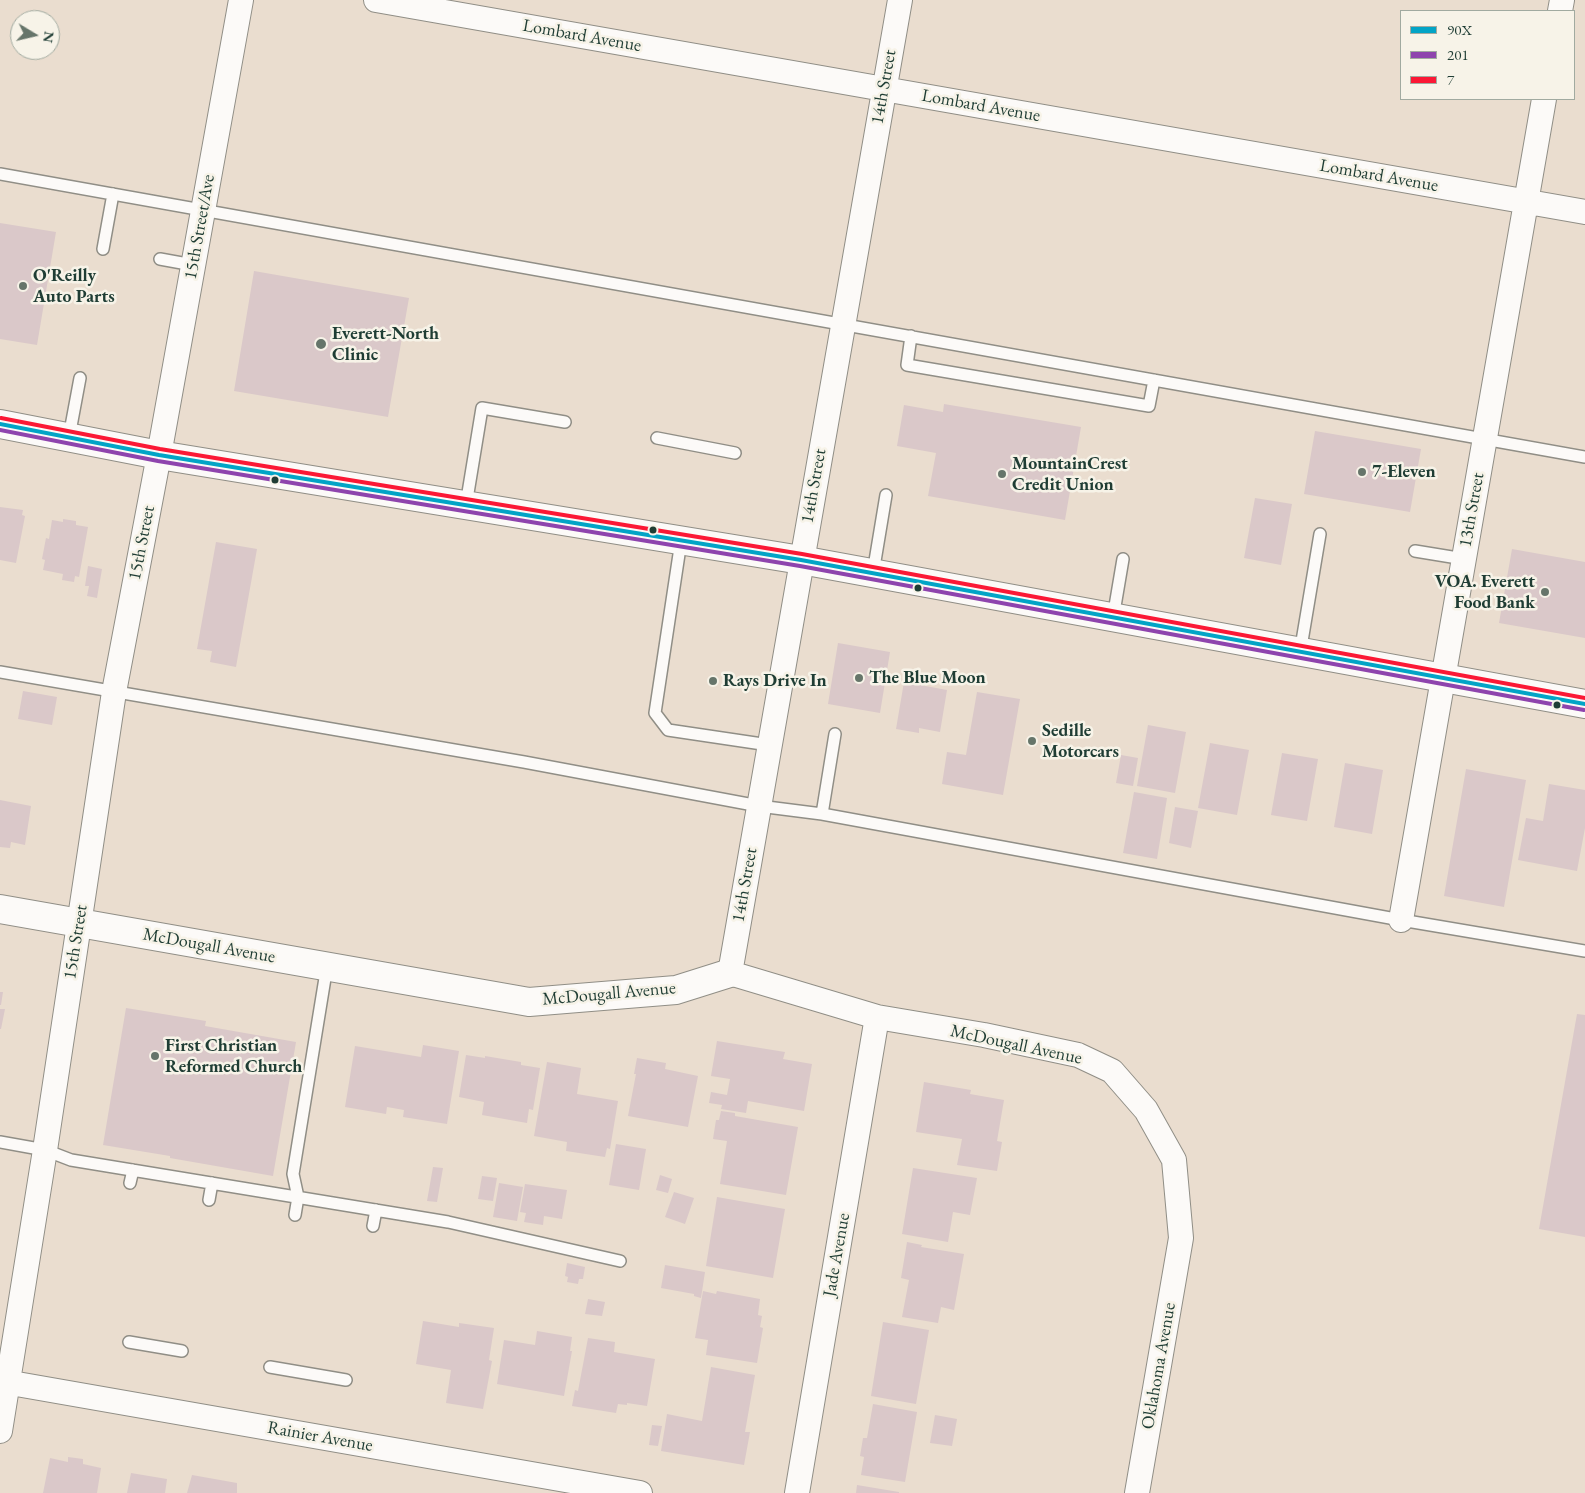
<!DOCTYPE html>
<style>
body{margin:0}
#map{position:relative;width:1585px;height:1493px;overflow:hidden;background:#eaddcf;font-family:"EB Garamond",serif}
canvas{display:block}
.legend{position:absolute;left:1400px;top:10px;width:175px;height:90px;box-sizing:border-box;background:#f7f3e8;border:1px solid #a1aaa0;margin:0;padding:6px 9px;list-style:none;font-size:15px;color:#1f3d34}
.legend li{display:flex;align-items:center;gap:10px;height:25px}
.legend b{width:25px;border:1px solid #a1aaa0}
.north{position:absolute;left:10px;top:10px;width:50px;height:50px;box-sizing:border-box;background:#f7f3e8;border:1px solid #a1aaa0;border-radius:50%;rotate:99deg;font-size:14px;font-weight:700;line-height:20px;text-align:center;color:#1f3d34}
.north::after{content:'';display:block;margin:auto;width:18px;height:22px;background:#66756a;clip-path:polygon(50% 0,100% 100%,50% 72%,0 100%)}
</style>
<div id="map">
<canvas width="1585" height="1493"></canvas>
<ul class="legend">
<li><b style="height:6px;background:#02a4c6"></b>90X</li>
<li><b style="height:6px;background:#8e44ad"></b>201</li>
<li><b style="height:6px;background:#fb1835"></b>7</li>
</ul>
<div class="north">N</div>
</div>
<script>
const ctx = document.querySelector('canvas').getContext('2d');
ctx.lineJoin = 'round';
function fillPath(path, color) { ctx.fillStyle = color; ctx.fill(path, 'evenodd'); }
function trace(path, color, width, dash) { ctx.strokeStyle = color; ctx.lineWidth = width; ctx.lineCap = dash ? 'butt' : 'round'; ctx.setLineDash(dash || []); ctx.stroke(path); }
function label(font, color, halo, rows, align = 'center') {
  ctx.font = font + ' "EB Garamond",serif'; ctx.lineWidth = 5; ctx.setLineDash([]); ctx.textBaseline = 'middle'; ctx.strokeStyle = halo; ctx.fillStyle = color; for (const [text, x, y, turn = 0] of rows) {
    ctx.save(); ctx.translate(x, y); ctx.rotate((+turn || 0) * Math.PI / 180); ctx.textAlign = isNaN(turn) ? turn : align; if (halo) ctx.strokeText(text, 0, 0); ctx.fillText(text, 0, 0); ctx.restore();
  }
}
const building = new Path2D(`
 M0 223 56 232 37 345 0 339Z
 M254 271 409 298 388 417 234 391Z
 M944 404 1081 427 1065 520 928 496 936 453 897 446 904 405 943 412Z
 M1315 431 1421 449 1410 512 1304 494Z
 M1255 498 1292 504 1281 565 1244 558Z
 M0 507 23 510 22 515 25 516 16 563 0 560Z
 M63 519 76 521V525L88 527 79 577 75 576 74 582 62 580 63 574 43 570 45 560 42 559 46 538 49 539 52 520 63 522Z
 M216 542 257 549 236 667 210 662 212 651 197 649Z
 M1512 549 1585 562V638L1499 623Z
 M88 566 102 569 97 598 87 596 89 586H85Z
 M838 643 890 652 880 713 828 704Z
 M904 682 947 690 940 732 919 728V733L896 729Z
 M23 691 57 697 52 725 18 719Z
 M977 692 1020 699 1003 795 942 784 947 752 966 755Z
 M1148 725 1186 732 1175 793 1137 786Z
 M1210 743 1249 750 1237 815 1198 808Z
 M1282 753 1318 759 1307 821 1271 815Z
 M1121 755 1138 758 1133 786 1116 783Z
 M1345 763 1383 770 1372 834 1334 827Z
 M1466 769 1526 780 1504 907 1444 896Z
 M1549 784 1585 790V828L1577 871 1518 860 1526 818 1543 821Z
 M1134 792 1167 798 1157 859 1123 853Z
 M0 800 31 806 25 845 11 842 10 848 0 847Z
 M1175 807 1198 811 1191 848 1169 843Z
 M0 992H3L1 1005H0Z
 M126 1008 206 1021 205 1026 296 1042 273 1176 170 1158V1156L103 1145Z
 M0 1009H5L1 1029H0Z
 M1577 1014 1585 1015V1237L1539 1229Z
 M717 1041 785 1052 783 1059 812 1064 804 1111 748 1101 746 1113 721 1109 722 1105 709 1103 711 1092 727 1095 730 1079 711 1076Z
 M423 1045 459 1051 447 1124 403 1117 404 1110 387 1107 386 1114 345 1107 355 1046 421 1057Z
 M466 1055 485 1058V1056L521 1062V1065L540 1068 533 1110 529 1109 527 1123 482 1115 484 1102 459 1097Z
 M637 1058 666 1063 665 1069 698 1076 688 1127 628 1116 636 1074H634Z
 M547 1062 581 1068 577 1094 618 1101 610 1149 607 1148 605 1157 566 1151 567 1142 534 1136Z
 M924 1082 971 1090 970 1094 1004 1100 997 1141 1002 1142 997 1171 957 1165 962 1139 916 1132Z
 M721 1111 735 1113V1116L798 1127 786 1195 720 1184 727 1141 713 1139 716 1120H719Z
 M616 1144 646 1149 639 1190 609 1185Z
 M433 1167 443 1168 437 1202 427 1201Z
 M913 1168 977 1178 970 1215 953 1212 948 1242 902 1234Z
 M660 1175 672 1179 668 1193 656 1190Z
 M482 1176 497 1178 493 1201 478 1199Z
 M499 1183 523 1187 517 1221 493 1217Z
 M525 1184 567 1190 562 1219 544 1216 543 1225 524 1222 526 1213 520 1212Z
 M674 1192 694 1198 685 1224 665 1217Z
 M717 1197 785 1209 773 1278 706 1266Z
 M907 1242 922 1245 921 1247 964 1254 954 1310 941 1307 938 1323 902 1317 909 1280 901 1278Z
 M567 1263 585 1267 583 1279H579L578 1284 567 1282 568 1277 565 1276Z
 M665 1265 705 1272 701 1298 694 1296V1294L661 1288Z
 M703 1291 716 1294 717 1291 760 1299 758 1315 762 1316 760 1327 763 1328 757 1363 706 1355 708 1340 695 1338Z
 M588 1299 605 1302 602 1316 585 1314Z
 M423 1321 459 1327V1323L494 1328 489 1360 492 1361 483 1409 446 1403 451 1370 416 1364Z
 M883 1322 929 1330 916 1404 871 1396Z
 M537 1331 572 1337 570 1351H572L564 1396 497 1384 504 1340 535 1345Z
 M588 1338 615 1342 614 1352 655 1359 647 1406 627 1403V1405L618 1404 616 1413 572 1406 575 1390 578 1391Z
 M711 1367 755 1375 745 1432H750L744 1465 661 1451 667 1414 702 1421Z
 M873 1404 917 1412 905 1482 861 1475 864 1457 860 1456 863 1438H867Z
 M935 1415 957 1419 952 1446 930 1443Z
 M652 1425 662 1426 658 1446 649 1445Z
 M68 1457 83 1459V1464L101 1468 97 1493H43L50 1458 68 1462Z
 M131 1473 167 1479 165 1493H127Z
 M192 1475 237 1483V1493H187Z
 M857 1485 899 1492V1493H856Z`);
const service = new Path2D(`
 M0 174 1585 457
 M103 249 113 194
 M160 259 193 265
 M911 336 907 365 1149 406 1154 380
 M69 437 80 378
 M657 438 735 453
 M466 505 482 408 565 422
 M681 541 655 713 668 730 769 745
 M1415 551 1464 559
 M873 573 886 495
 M1113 618 1123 559
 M1300 653 1320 534
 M0 672 524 762 759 806 822 814 1401 920 1585 951
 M822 814 835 734
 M0 1142 45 1150 71 1160 448 1222 620 1261
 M130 1183 133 1170
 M209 1200 212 1183
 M295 1215 298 1197 293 1174 327 966
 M373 1226 376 1210
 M129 1342 182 1351
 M270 1367 346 1380`);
const minor = new Path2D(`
 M376 0 1585 212
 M900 0 730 973 877 1017 984 1035 1078 1055 1112 1071 1146 1110 1174 1160 1181 1238 1137 1493
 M1560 11 1562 0
 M1401 920 1544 99
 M0 1381 640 1493
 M0 1431 45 1150 114 692 159 455 241 0
 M797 1493 877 1017`);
const tertiary = new Path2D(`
 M0 909 529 1002 676 990 730 973`);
const primary = new Path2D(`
 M0 424 159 455 801 560 1585 704`);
const bus1 = new Path2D(`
 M0 424 159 455 801 560 1585 704`);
const bus2 = new Path2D(`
 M0 430 158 461 800 566 1584 710`);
const bus3 = new Path2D(`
 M1 418 160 449 802 554 1585 698`);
const markers = [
 [23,286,5,"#66756a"],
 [321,344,6,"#66756a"],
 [1362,472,5,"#66756a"],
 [1002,474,5,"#66756a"],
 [275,480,4.5,"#1f3d34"],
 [653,530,4.5,"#1f3d34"],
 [918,588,4.5,"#1f3d34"],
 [1545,592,5,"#66756a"],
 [859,678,5,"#66756a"],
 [713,681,5,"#66756a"],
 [1557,705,4.5,"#1f3d34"],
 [1032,741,5,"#66756a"],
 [155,1056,5,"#66756a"]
];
const streetNames = [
 ["Lombard Avenue",582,36,10],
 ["14th Street",884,87,-80],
 ["Lombard Avenue",981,106,10],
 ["Lombard Avenue",1379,176,10],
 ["15th Street/Ave",200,227,-80],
 ["14th Street",814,486,-80],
 ["13th Street",1472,510,-80],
 ["15th Street",142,543,-79],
 ["14th Street",745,885,-80],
 ["15th Street",76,942,-81],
 ["McDougall Avenue",209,946,10],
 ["McDougall Avenue",609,994,-5],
 ["McDougall Avenue",1016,1045,12],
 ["Jade Avenue",837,1255,-80],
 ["Oklahoma Avenue",1159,1366,-80],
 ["Rainier Avenue",320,1437,10]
];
const poiNames = [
 ["O'Reilly",33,276],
 ["Auto Parts",33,297],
 ["Everett-North",332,334],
 ["Clinic",332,355],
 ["MountainCrest",1012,464],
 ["Credit Union",1012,485],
 ["7-Eleven",1372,472],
 ["VOA. Everett",1535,582,"right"],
 ["Food Bank",1535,603,"right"],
 ["The Blue Moon",869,678],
 ["Rays Drive In",723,681],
 ["Sedille",1042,731],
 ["Motorcars",1042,752],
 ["First Christian",165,1046],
 ["Reformed Church",165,1067]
];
fillPath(building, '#dac8c9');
trace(service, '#908e86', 14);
trace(minor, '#908e86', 26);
trace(tertiary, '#908e86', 30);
trace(primary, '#908e86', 30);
trace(service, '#fcfaf8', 11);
trace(minor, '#fcfaf8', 24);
trace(tertiary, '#fcfaf8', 28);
trace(primary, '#fcfaf8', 28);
trace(bus1, '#02a4c6', 4);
trace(bus2, '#8e44ad', 4);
trace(bus3, '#fb1835', 4);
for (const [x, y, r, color] of markers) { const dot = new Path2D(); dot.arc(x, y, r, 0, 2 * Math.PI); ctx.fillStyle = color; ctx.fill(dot); trace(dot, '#f7f3e8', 2); }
label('18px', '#1f3d34', '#f7f3e8', streetNames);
label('bold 18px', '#1f3d34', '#f7f3e8', poiNames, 'left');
</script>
